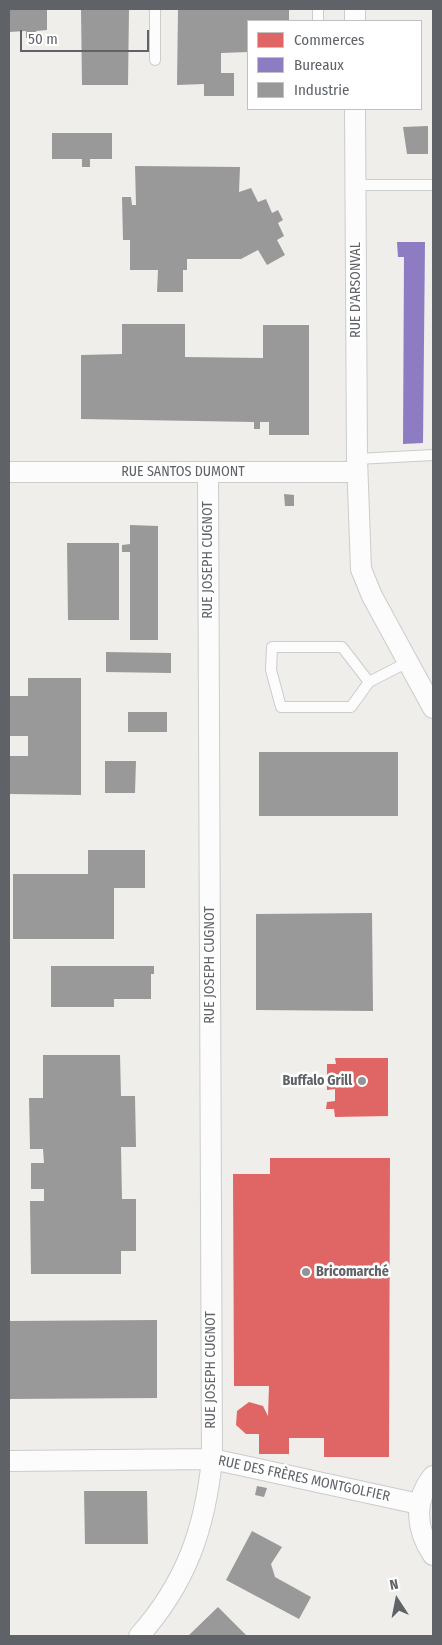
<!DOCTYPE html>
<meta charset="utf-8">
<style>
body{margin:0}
#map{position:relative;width:442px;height:1645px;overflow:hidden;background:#efeeea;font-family:"Fira Sans Condensed",sans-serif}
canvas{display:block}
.frame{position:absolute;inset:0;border:10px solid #5f6368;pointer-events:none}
.legend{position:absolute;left:247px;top:20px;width:175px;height:90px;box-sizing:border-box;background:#fff;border:1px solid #bfc1c3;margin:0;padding:6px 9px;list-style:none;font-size:15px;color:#5f6368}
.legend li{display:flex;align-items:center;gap:10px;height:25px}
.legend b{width:25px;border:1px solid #bfc1c3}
.north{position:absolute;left:372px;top:1575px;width:50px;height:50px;-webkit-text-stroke:4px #fff;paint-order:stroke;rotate:349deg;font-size:14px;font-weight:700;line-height:20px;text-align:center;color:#5f6368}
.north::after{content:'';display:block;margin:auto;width:18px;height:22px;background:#5f6368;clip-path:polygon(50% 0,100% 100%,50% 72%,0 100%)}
.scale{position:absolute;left:20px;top:30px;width:129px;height:22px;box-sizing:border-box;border:2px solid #5f6368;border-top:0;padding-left:6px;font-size:15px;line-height:18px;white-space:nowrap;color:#5f6368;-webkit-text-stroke:4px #fff;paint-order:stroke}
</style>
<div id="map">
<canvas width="442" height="1645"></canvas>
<div class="frame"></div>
<ul class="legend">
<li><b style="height:14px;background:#e06666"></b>Commerces</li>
<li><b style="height:14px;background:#8e7cc3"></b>Bureaux</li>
<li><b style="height:14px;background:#999"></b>Industrie</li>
</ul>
<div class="north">N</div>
<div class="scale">50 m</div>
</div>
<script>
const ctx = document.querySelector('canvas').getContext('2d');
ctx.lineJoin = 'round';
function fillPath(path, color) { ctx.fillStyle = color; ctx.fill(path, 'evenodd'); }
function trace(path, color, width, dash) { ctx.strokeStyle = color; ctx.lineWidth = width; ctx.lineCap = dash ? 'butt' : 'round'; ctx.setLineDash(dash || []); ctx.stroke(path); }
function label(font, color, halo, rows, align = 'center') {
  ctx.font = font + ' "Fira Sans Condensed",sans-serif'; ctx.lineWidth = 5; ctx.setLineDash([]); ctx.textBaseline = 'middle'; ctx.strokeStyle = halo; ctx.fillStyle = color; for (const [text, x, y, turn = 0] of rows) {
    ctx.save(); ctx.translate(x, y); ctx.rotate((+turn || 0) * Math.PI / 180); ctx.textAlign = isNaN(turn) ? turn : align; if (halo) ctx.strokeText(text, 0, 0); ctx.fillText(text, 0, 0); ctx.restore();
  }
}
const shops = new Path2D(`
 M335 1058H388V1116L335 1117 334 1109H326L327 1102 335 1101V1089L327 1090V1064H336Z
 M270 1158H390L389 1457H324V1438H289V1454H259V1434H246L236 1425 237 1411 249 1402 263 1406 268 1416 269 1386H234L233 1174H270Z`);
const offices = new Path2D(`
 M397 242H425L423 443 403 444 404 257H398Z`);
const industry = new Path2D(`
 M9 9H47V30L36 31 37 37 26 38V31L9 32Z
 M81 9H129L128 85H82Z
 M178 9H289V21H248V52L221 53V73H234V96H204V84L177 85Z
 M428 126V154H407L403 127Z
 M52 133H112V159H90V167H82V159H52Z
 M135 166 240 167 239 192 251 188 258 202 266 199 272 213 278 210 283 220 278 223 284 236 277 240 285 255 267 265 258 250 241 259H187V270H183V292H157L158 270H130V240H123L122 197H131L132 205H136Z
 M122 324H185V357L263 358V325H309V435H269V422H260V429H254V422L81 419V355L122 354Z
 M284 494 294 495V506H285Z
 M130 525 158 526V640H130V552H122V545L130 544Z
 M67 543H119V620H68Z
 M106 652 171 653V673L106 672Z
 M28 678H81V795L9 794V756H28V736H9V696H28Z
 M128 712H167V732H128Z
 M259 752H398V816H259Z
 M105 761H136L135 793H105Z
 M88 850H145V888H114V939H13V874H88Z
 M372 913 373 1011 256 1010V914Z
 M51 966H154V974H151V999H114V1007H51Z
 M43 1055H120L121 1096H135L136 1147H121L122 1199H136V1251H121V1274H31L30 1201H44V1189H31V1163H44L43 1149H30L29 1098H43Z
 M157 1320V1398L9 1399V1321Z
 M257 1486 267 1488 264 1497 255 1495Z
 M84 1491H147L148 1544H85Z
 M252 1531 282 1547 271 1564 275 1577 311 1597 299 1619 226 1580Z
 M218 1607 247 1636H188Z`);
const lane = new Path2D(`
 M318 9V21
 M155 60V9
 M356 185H433
 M357 459 433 455
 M369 682 342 647H272L271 670 281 707H351L369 682 408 662`);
const street = new Path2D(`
 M355 9V21
 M355 109 357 459 361 569 372 596 433 708
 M9 472H357
 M9 1461 212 1459 419 1504
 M433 1476C413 1501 416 1530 433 1555
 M139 1636C186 1583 205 1529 212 1459L208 472`);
const markers = [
 [362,1081,5,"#919496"],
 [306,1272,5,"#919496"]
];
const streetNames = [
 ["RUE D'ARSONVAL",356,290,-90],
 ["RUE SANTOS DUMONT",183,472],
 ["RUE JOSEPH CUGNOT",208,560,-90],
 ["RUE JOSEPH CUGNOT",210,965,-90],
 ["RUE JOSEPH CUGNOT",211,1370,-90],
 ["RUE DES FRÈRES MONTGOLFIER",304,1479,12]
];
const poiNames = [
 ["Buffalo Grill",352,1081],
 ["Bricomarché",316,1272,"left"]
];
fillPath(shops, '#e06666');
fillPath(offices, '#8e7cc3');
fillPath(industry, '#999');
trace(lane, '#cbcccc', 12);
trace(street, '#cbcccc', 22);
trace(lane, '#fdfcfc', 10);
trace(street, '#fdfcfc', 20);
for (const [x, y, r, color] of markers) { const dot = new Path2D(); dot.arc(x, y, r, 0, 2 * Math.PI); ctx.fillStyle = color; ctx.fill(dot); trace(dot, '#fff', 2); }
label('14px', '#5f6368', '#fff', streetNames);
label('bold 14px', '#5f6368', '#fff', poiNames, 'right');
</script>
